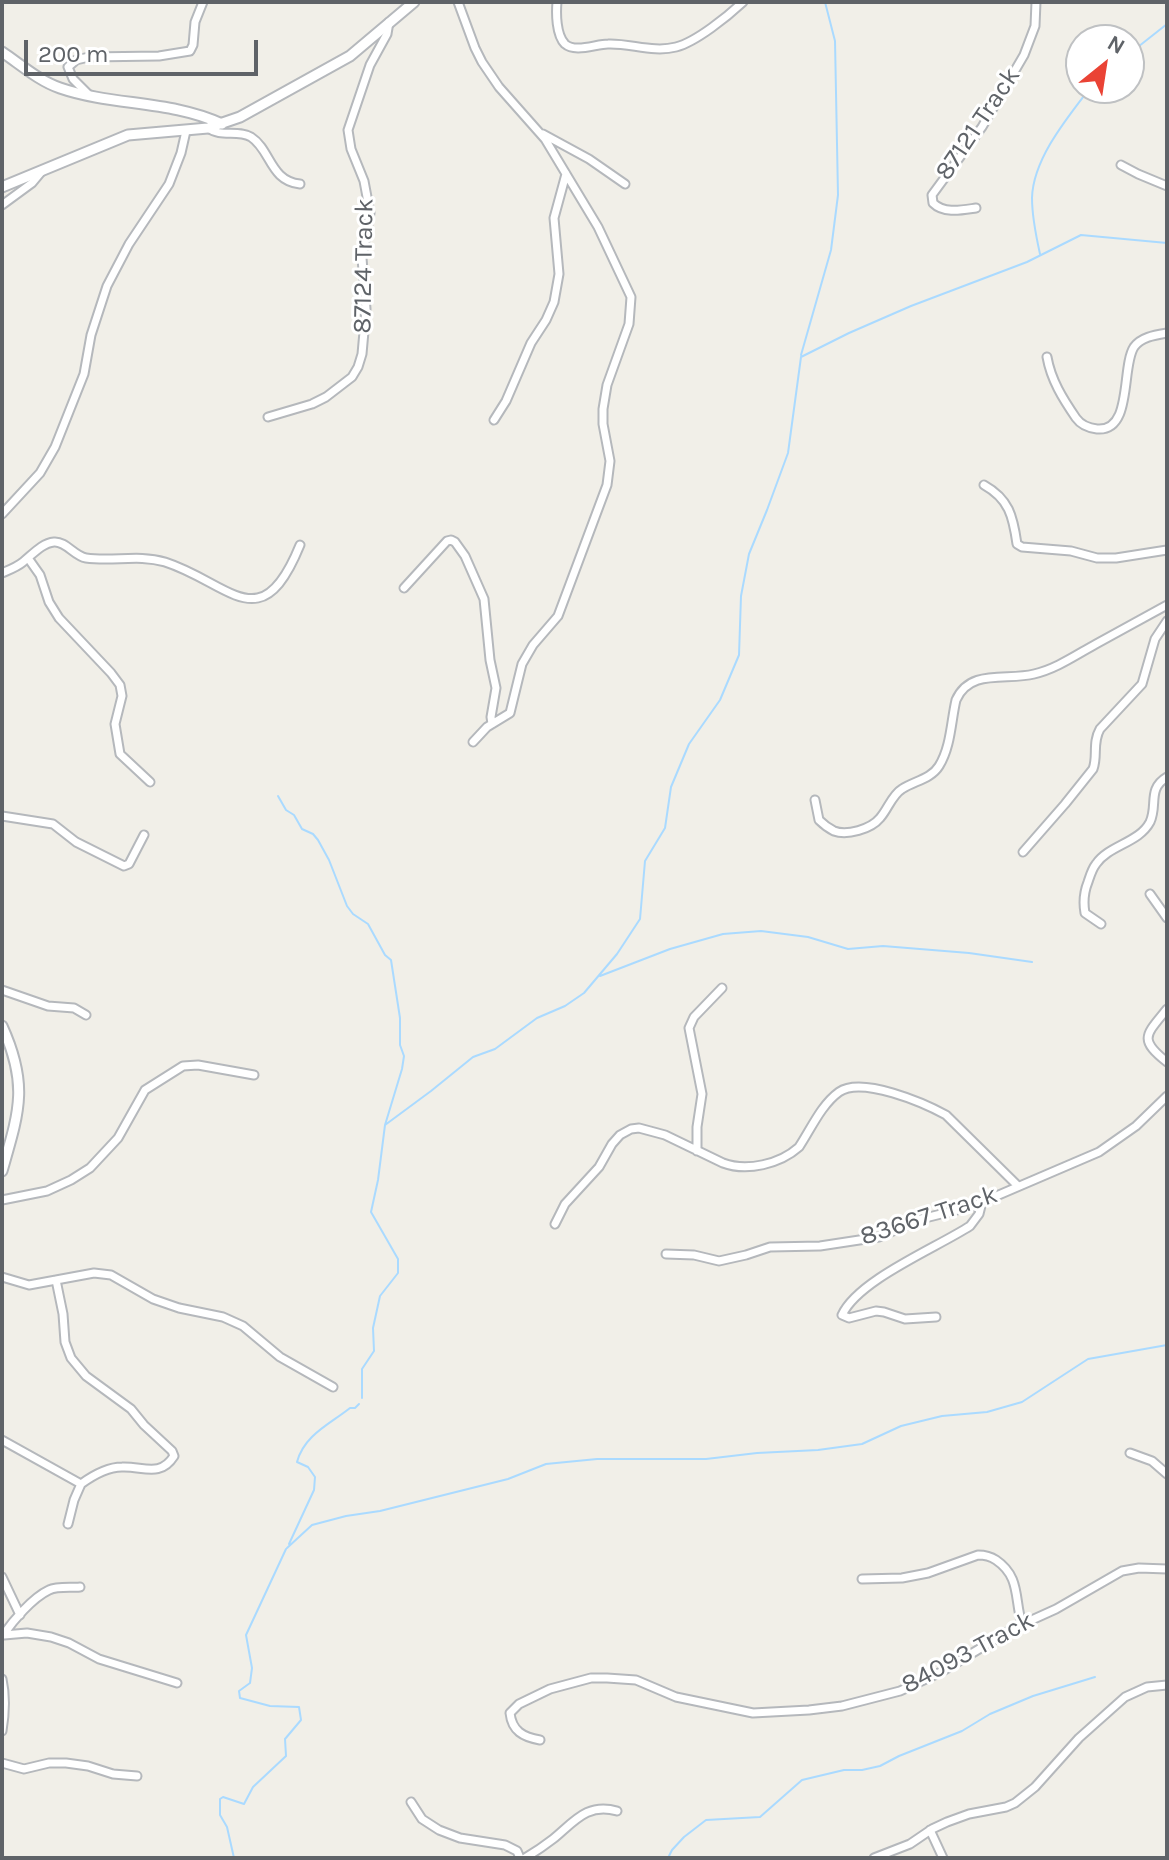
<!DOCTYPE html>
<style>
body{margin:0}
#map{position:relative;width:1169px;height:1860px;overflow:hidden;background:#f1efe8;font-family:Karla,sans-serif}
canvas{display:block}
.frame{position:absolute;inset:0;border:4px solid #5f6368;pointer-events:none}
.north{position:absolute;left:1065px;top:24px;width:80px;height:80px;box-sizing:border-box;background:#fff;border:2px solid #bfc1c3;border-radius:50%;rotate:30deg;font-size:22px;font-weight:700;line-height:32px;text-align:center;color:#5f6368}
.north::after{content:'';display:block;margin:auto;width:28px;height:36px;background:#ea4335;clip-path:polygon(50% 0,100% 100%,50% 72%,0 100%)}
.scale{position:absolute;left:24px;top:40px;width:234px;height:36px;box-sizing:border-box;border:4px solid #5f6368;border-top:0;padding-left:10px;font-size:24px;line-height:28px;white-space:nowrap;color:#5f6368;-webkit-text-stroke:6px #fff;paint-order:stroke}
</style>
<div id="map">
<canvas width="1169" height="1860"></canvas>
<div class="frame"></div>
<div class="north">N</div>
<div class="scale">200 m</div>
</div>
<script>
const ctx = document.querySelector('canvas').getContext('2d');
ctx.lineJoin = 'round';
function trace(path, color, width, dash) { ctx.strokeStyle = color; ctx.lineWidth = width; ctx.lineCap = dash ? 'butt' : 'round'; ctx.setLineDash(dash || []); ctx.stroke(path); }
function label(font, color, halo, rows, align = 'center') {
  ctx.font = font + ' Karla,sans-serif'; ctx.lineWidth = 6; ctx.setLineDash([]); ctx.textBaseline = 'middle'; ctx.strokeStyle = halo; ctx.fillStyle = color; for (const [text, x, y, turn = 0] of rows) {
    ctx.save(); ctx.translate(x, y); ctx.rotate((+turn || 0) * Math.PI / 180); ctx.textAlign = isNaN(turn) ? turn : align; if (halo) ctx.strokeText(text, 0, 0); ctx.fillText(text, 0, 0); ctx.restore();
  }
}
const stream = new Path2D(`
 M1129 54 1167 24
 M1040 254C1036 236 1032 217 1032 198 1033 159 1067 118 1090 88
 M801 355 831 250 838 195 835 41 825 2
 M278 796 286 810 294 815 302 829 313 834 318 840 329 860 347 906 353 914 368 924 385 955 391 960 400 1018V1045L404 1056 402 1069 385 1125 378 1180 371 1212 398 1259V1273L380 1296 373 1328 374 1351 362 1369V1398
 M600 976 670 949 723 934 761 931 808 937 848 949 883 946 969 953 1032 962
 M385 1125 431 1091 473 1057 495 1049 537 1018 565 1006 584 993 617 954 640 919 645 861 665 828 671 787 689 744 720 700 739 655 741 596 749 554 767 510 788 453 801 357 849 333 911 306 1027 262 1081 235 1167 243
 M289 1544 314 1490 315 1477 308 1467 297 1462C304 1435 330 1424 350 1408H355L359 1404
 M287 1548 312 1525 346 1516 380 1511 508 1479 546 1464 597 1459H706L757 1453 818 1450 862 1444 901 1426 942 1416 987 1412 1022 1402 1088 1359 1167 1345
 M234 1858 227 1827 220 1815V1799L223 1797 244 1804 253 1787 286 1756 285 1739 301 1720 299 1707 270 1706 240 1698 239 1691 250 1683 252 1668 246 1635 286 1549
 M668 1858 672 1850 684 1837 706 1820 760 1817 802 1780 844 1770H862L880 1766 899 1756 962 1731 990 1714 1033 1696 1095 1677`);
const minor = new Path2D(`
 M458 2 475 48 482 62 499 87 545 139 598 227 631 297 629 324 607 385 603 409V424L610 461 607 485 558 616 533 645 522 664 510 713 487 727 473 742
 M557 2C556 13 556 35 565 44 575 53 596 44 608 44 630 43 653 53 676 47 696 42 728 16 743 2
 M89 95 73 79 68 67 76 60 89 57 159 56 190 51 193 45 195 22 203 2
 M208 128C221 138 237 129 251 137 271 150 270 181 300 184
 M543 134 589 159 625 184
 M1121 165 1138 174 1167 186
 M2 205 32 183 42 171
 M976 208C962 210 944 214 933 203L932 195 982 127 1024 55 1035 26 1036 2
 M1047 357C1051 380 1063 399 1076 418 1081 425 1088 428 1097 429 1133 432 1121 367 1134 347 1141 337 1155 335 1167 333
 M268 417 312 404 326 397 352 377 358 367 362 354 366 309 362 258 370 213 364 181 351 149 348 130 370 65 387 34 389 22
 M494 420 506 401 531 343 546 320 554 302 559 274 554 218 566 174
 M984 485C1009 499 1013 516 1017 544L1022 547 1071 551 1097 558H1116L1167 550
 M2 514 40 473 55 447 84 374 91 335 107 286 129 244 169 184 181 153 186 131
 M28 558 40 575 49 602 59 618 111 673 120 685 122 696 115 724 120 754 150 782
 M2 573C9 570 17 567 23 562 32 555 42 543 54 542 66 541 74 556 86 558 113 562 138 554 165 562 230 583 261 641 300 545
 M404 588 447 541 451 540 455 542 465 556 484 599 490 660 496 688 491 717 492 724
 M815 800 819 820C823 824 828 828 834 831 847 836 871 829 880 818 888 809 892 795 902 789 914 781 931 779 939 766 951 747 951 721 956 700 970 668 1007 681 1034 674 1056 669 1076 655 1096 644 1120 631 1143 618 1167 605
 M2 816 53 824 76 842 124 866 129 864 144 835
 M1023 852 1065 804 1093 769C1098 756 1092 743 1100 729L1142 684 1155 639 1167 621
 M1150 894 1167 918
 M1101 924 1085 913C1083 902 1084 892 1088 882 1090 876 1092 869 1096 864 1109 845 1139 843 1150 822 1158 805 1147 789 1167 777
 M2 990 48 1006 74 1008 86 1015
 M1167 1009C1146 1035 1138 1039 1167 1062
 M697 1151V1127L702 1094 689 1028 694 1017 722 988
 M2 1200 47 1191 71 1180 90 1168 118 1138 145 1090 183 1066 198 1065 254 1075
 M555 1224 565 1204 599 1167 612 1144 620 1135 631 1129 639 1128 665 1135 723 1163C747 1172 780 1164 799 1147 811 1129 821 1105 839 1092 862 1076 924 1103 946 1115L1018 1186
 M666 1254 694 1255 719 1261 746 1255 770 1247 820 1246 879 1237 921 1219 973 1206 1099 1152 1136 1126 1167 1096
 M2 1277 29 1285 94 1273 111 1275 153 1299 179 1308 223 1317 243 1326 280 1357 333 1387
 M936 1317 905 1319 884 1312 876 1311 849 1318 842 1315C858 1280 936 1248 970 1226L979 1214 982 1202
 M2 1440 81 1484C92 1476 108 1467 122 1467 143 1466 160 1478 174 1456L172 1451 144 1425 131 1409 86 1376 71 1358 65 1342 63 1314 56 1280
 M1130 1453 1152 1461 1167 1474
 M68 1524 74 1500 81 1484
 M2 1577 20 1615
 M862 1579 902 1578 928 1573 978 1555C986 1555 990 1556 996 1560 1021 1577 1014 1599 1022 1624
 M3 1635C13 1621 32 1598 49 1590 57 1586 71 1588 80 1587
 M4 1635 27 1633 51 1637 69 1643 99 1659 177 1683
 M2 1679C6 1697 5 1713 2 1731
 M540 1740C523 1737 512 1731 510 1713L519 1704 550 1689 591 1678H607L636 1680 676 1697 753 1713 809 1710 842 1706 900 1691 941 1672 1014 1628 1056 1609 1122 1571 1139 1568 1167 1569
 M2 1763 24 1769 49 1763H66L88 1766 113 1774 137 1776
 M411 1802 422 1819 439 1830 460 1838 505 1845 517 1851 520 1858
 M930 1830 943 1858
 M525 1858C535 1852 544 1846 553 1839 573 1823 587 1802 617 1811
 M874 1858 910 1844 932 1829 947 1822 969 1814 1006 1807 1015 1803 1035 1787 1079 1738 1125 1697 1147 1687 1167 1685`);
const tertiary = new Path2D(`
 M2 52C20 64 39 81 60 88 112 106 171 100 222 124
 M2 187 128 135 208 128 240 117 350 56 414 2
 M2 1026C29 1085 19 1112 2 1171`);
const streetNames = [
 ["87121 Track",978,124,-56],
 ["87124 Track",364,266,-89],
 ["83667 Track",929,1216,-18],
 ["84093 Track",968,1653,-28]
];
trace(stream, '#aadaff', 2);
trace(minor, '#b5b8bc', 11);
trace(tertiary, '#b5b8bc', 13);
trace(minor, '#fff', 7);
trace(tertiary, '#fff', 9);
label('26px', '#5f6368', '#fff', streetNames);
</script>
